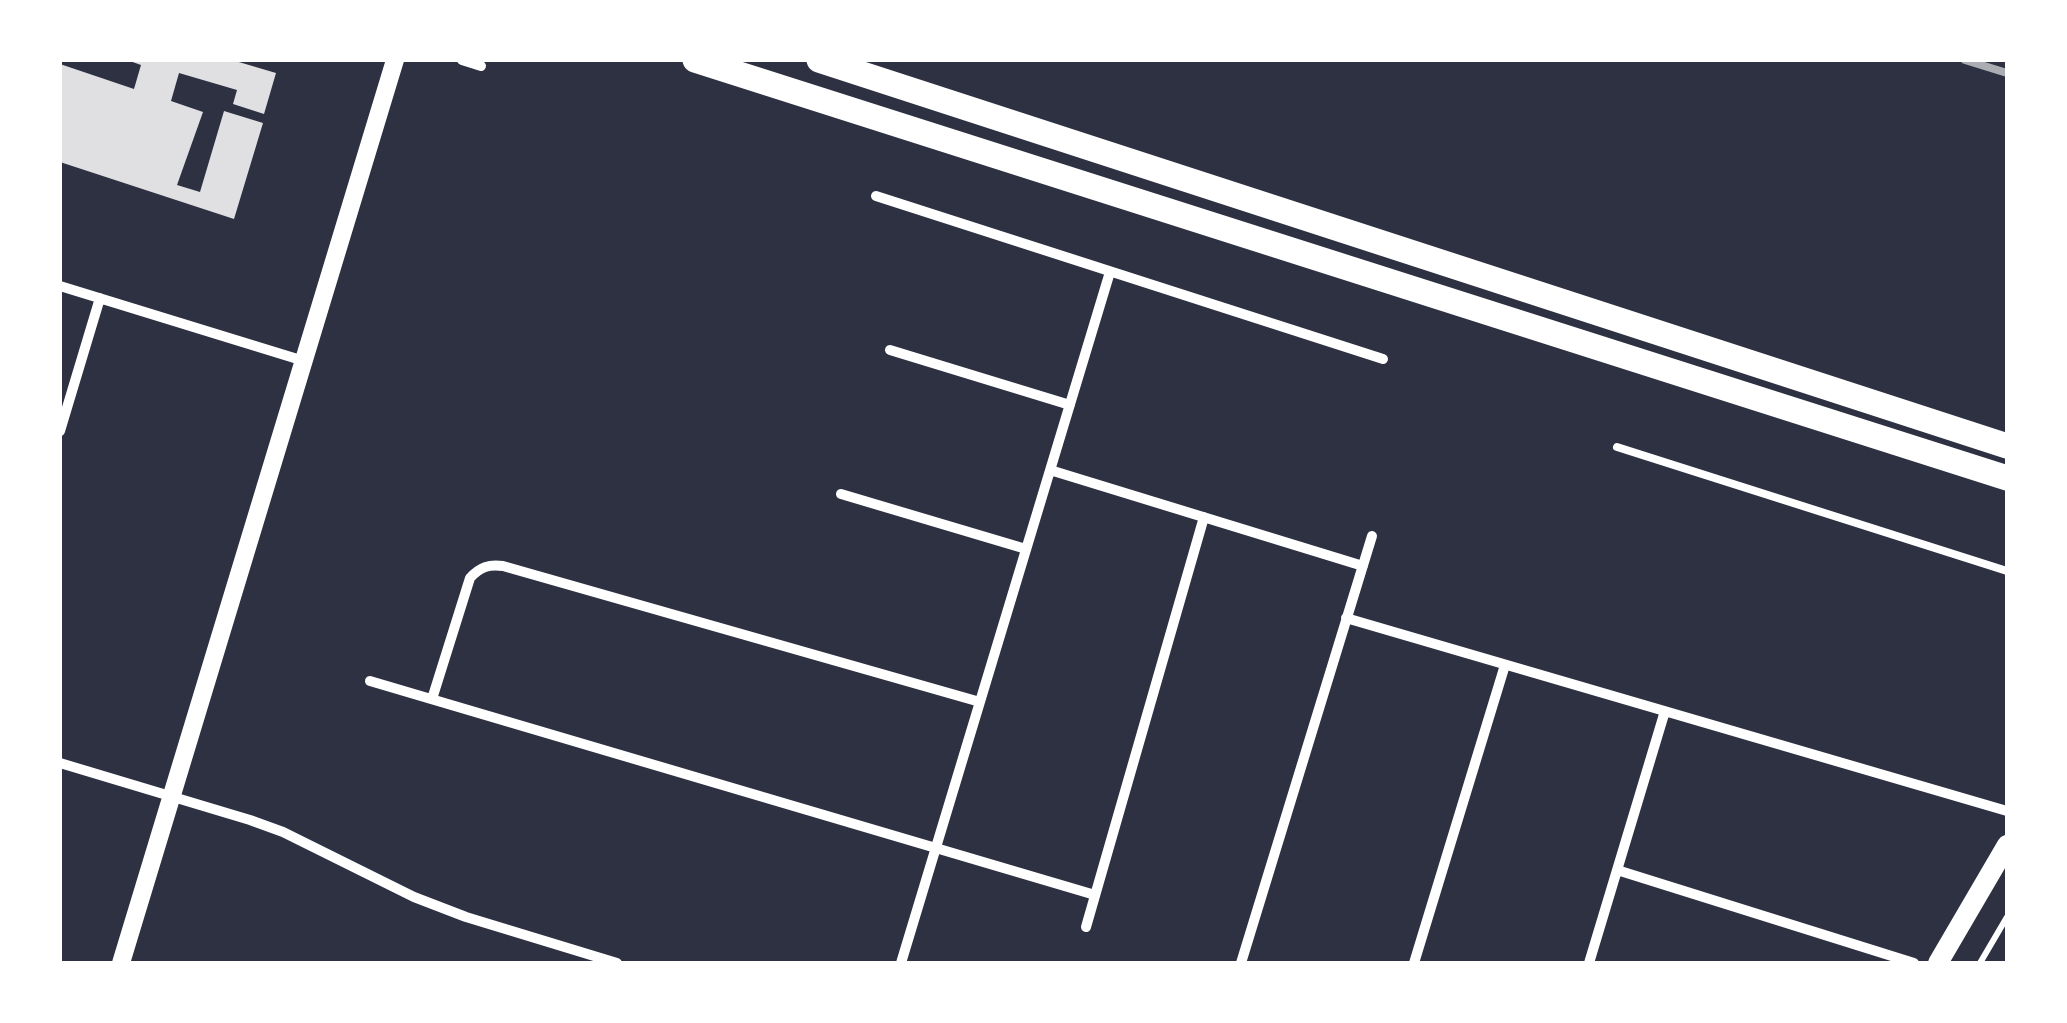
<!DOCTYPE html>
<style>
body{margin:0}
#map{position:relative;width:2067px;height:1023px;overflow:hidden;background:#2d3142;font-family:"DM Sans",sans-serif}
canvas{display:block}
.frame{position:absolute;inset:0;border:62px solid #fff;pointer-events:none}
</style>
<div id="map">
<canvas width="2067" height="1023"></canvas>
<div class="frame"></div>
</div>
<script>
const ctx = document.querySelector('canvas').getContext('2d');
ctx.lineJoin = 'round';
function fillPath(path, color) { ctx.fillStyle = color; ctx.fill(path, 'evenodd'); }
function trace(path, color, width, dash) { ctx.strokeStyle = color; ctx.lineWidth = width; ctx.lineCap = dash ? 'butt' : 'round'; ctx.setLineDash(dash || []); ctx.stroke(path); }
const building = new Path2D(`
 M127 60H232L276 73 264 114 233 104 237 90 179 73 171 101 203 112 177 185 200 192 224 111 263 123 234 219 60 162V64L134 89 141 65Z`);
const path = new Path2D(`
 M1980 963 2007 917`);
const service = new Path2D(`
 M1617 447 2007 571`);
const minor = new Path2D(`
 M462 60 481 66
 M876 196 1383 359
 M60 286 304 361
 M890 350 1070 405
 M60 431 100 298
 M1050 470 1363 566
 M841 494 1026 549
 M1346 618 2007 811
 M370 681 1095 895
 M432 699 470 578C480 567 489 564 503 566L980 702
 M60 763 250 820 283 832 414 897 466 917 617 963
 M1617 870 1914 963
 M1086 927 1204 517
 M901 963 1110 272
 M1241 963 1372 536
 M1414 963 1505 665
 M1589 963 1665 711`);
const tertiary = new Path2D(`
 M121 963 395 60`);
const secondary = new Path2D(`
 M1938 963 2007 845`);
const primary = new Path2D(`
 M695 60 2007 478
 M819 60 2007 446`);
const rail = new Path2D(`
 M1965 60 2007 73`);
fillPath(building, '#e0e0e3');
trace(path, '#fff', 6);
trace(service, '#fff', 8);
trace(minor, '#fff', 10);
trace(tertiary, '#fff', 18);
trace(secondary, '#fff', 20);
trace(primary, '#fff', 25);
trace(rail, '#abadb3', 8);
</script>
